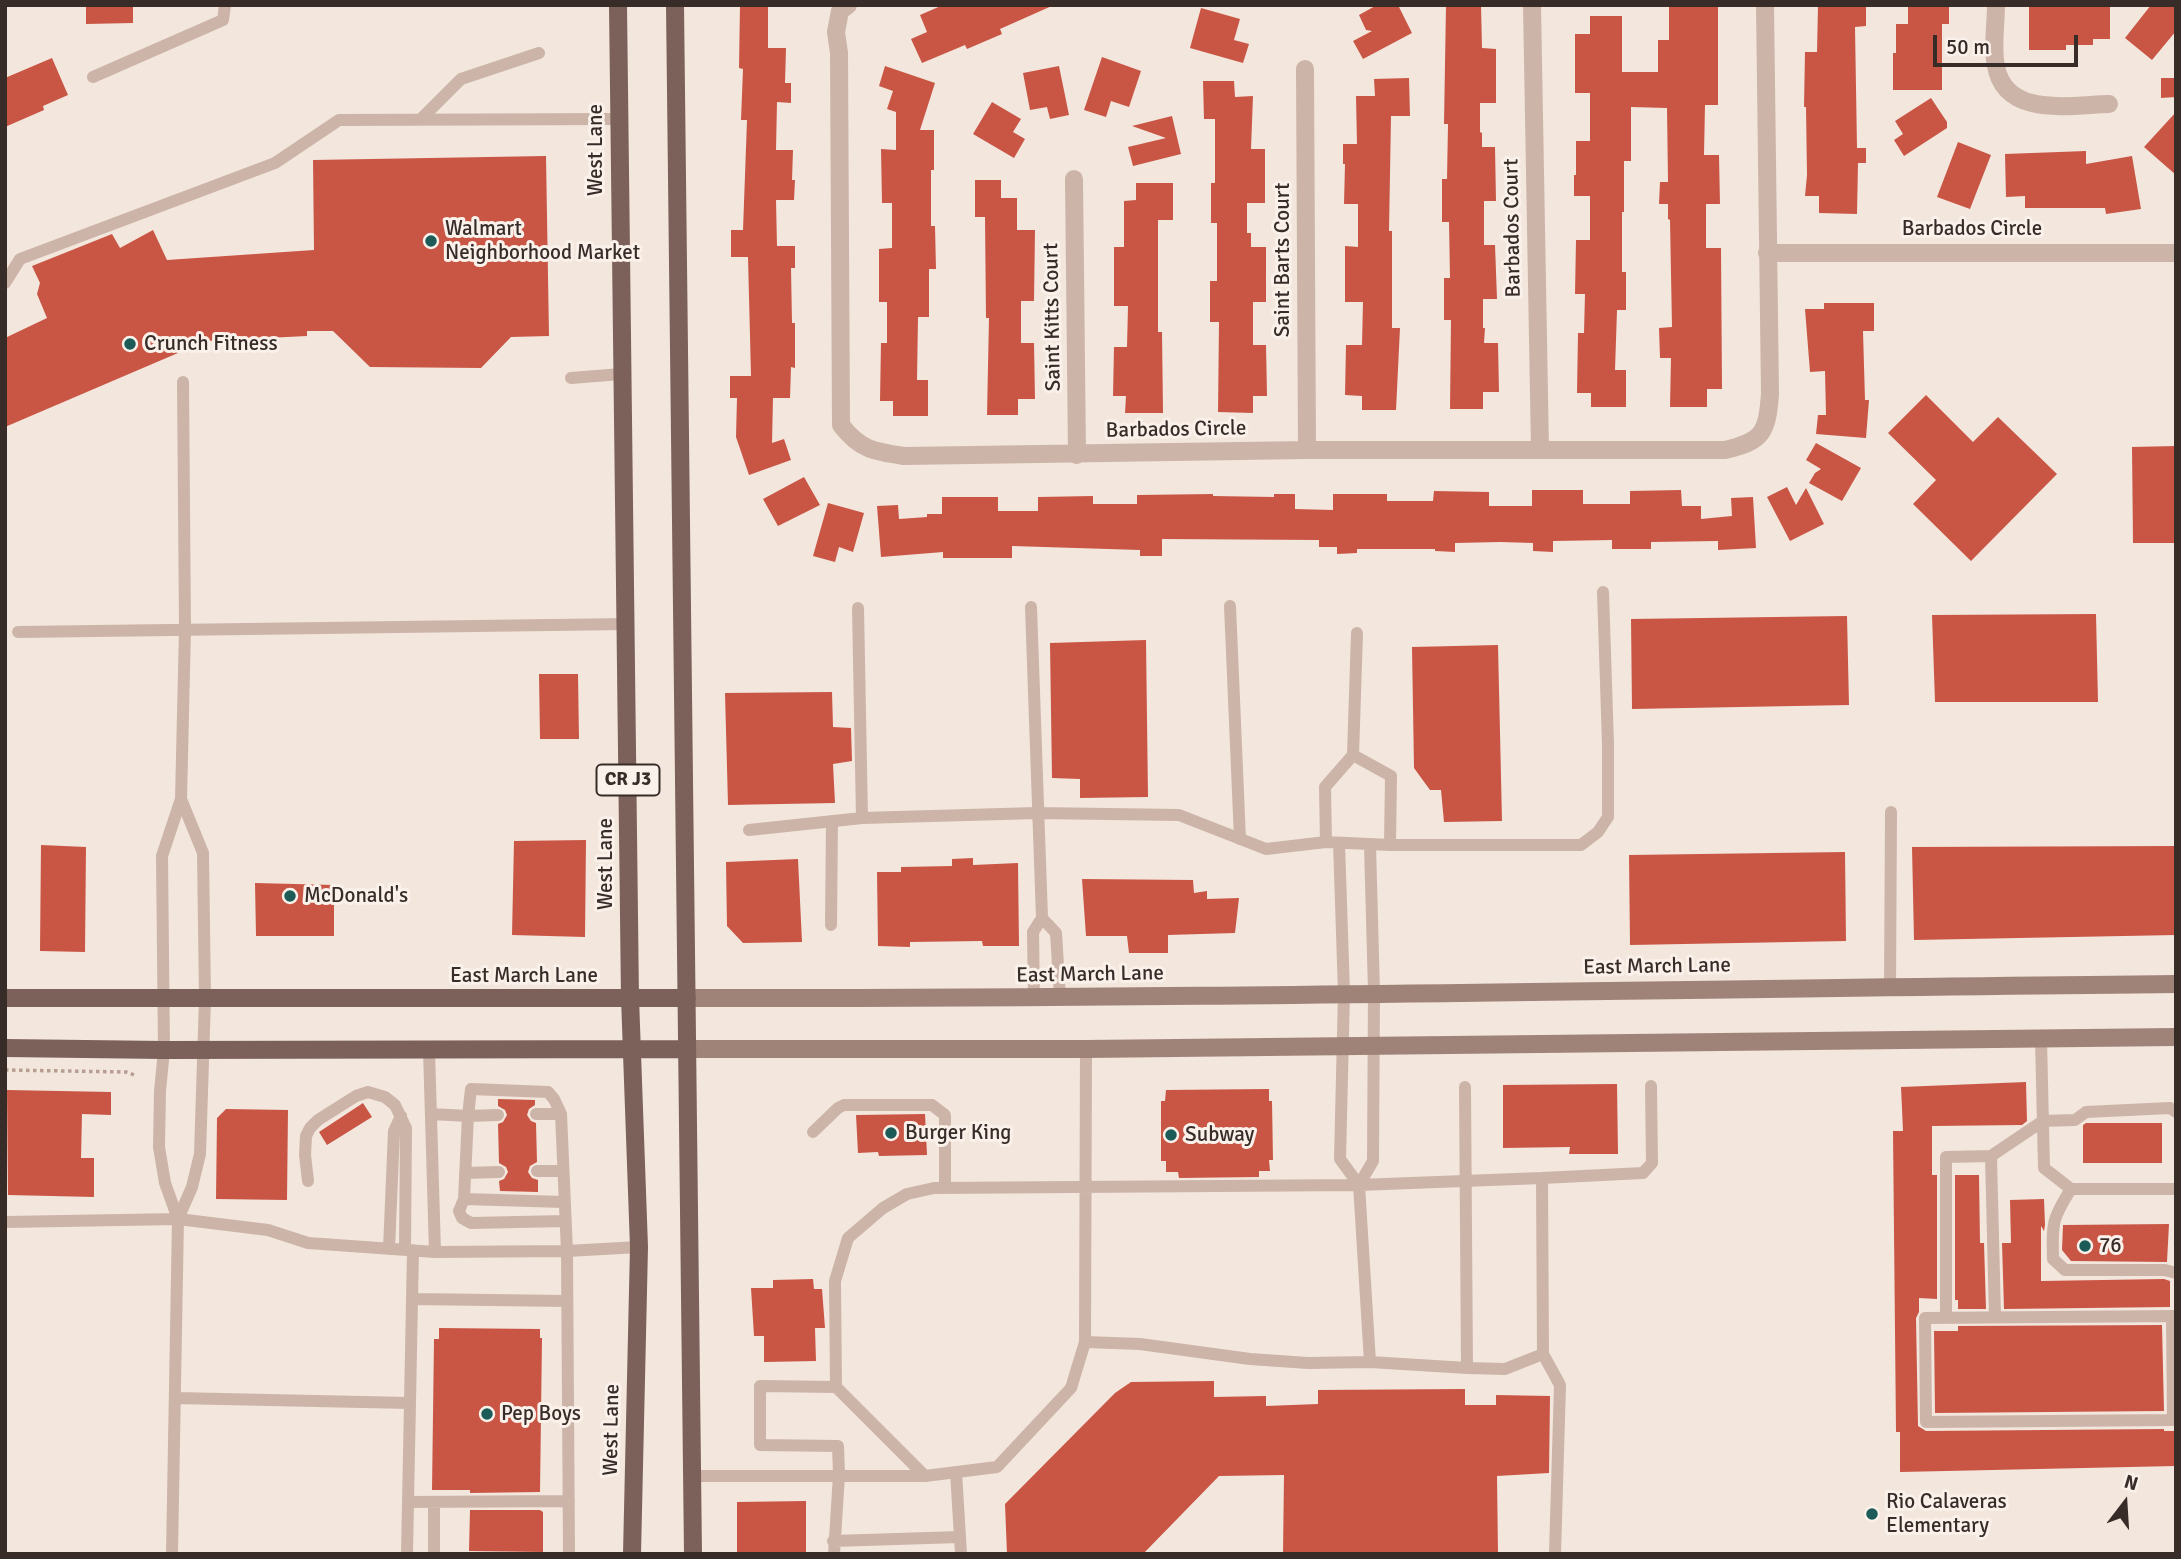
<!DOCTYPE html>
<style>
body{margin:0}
#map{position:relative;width:2181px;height:1559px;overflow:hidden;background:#f3e6dd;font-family:Signika,sans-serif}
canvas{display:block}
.frame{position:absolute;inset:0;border:7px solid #382c29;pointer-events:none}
.north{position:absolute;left:2090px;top:1468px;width:70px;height:70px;-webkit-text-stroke:5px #faf1ea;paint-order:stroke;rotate:17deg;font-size:19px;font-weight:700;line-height:28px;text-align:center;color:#382c29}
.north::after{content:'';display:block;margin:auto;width:24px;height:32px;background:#382c29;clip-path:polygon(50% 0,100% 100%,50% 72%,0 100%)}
.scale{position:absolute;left:1933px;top:35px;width:145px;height:32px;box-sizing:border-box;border:4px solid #382c29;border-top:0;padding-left:9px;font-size:21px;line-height:24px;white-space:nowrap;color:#382c29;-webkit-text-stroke:5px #faf1ea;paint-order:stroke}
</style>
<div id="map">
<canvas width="2181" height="1559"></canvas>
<div class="frame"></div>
<div class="north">N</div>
<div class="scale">50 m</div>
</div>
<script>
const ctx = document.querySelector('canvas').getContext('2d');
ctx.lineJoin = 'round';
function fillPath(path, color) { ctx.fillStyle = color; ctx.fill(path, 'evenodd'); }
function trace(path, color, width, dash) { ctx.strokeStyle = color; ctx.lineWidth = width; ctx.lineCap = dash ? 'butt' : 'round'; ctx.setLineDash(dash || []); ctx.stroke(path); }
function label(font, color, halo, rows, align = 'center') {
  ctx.font = font + ' Signika,sans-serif'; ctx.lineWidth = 6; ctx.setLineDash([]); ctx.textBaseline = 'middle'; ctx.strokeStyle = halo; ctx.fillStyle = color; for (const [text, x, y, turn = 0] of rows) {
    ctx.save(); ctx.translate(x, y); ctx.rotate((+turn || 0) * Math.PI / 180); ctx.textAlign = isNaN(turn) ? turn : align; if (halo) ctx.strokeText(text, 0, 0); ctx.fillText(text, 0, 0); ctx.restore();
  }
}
const building = new Path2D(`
 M86 5H133V23L86 24Z
 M740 5H768V48H786L785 83H791V103L777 102 776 150H793L792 180H795L794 200H776L777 246H795V268H791L792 323H795V368L791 367 790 398H773L772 443 784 439 791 460 749 475 736 437 737 398H730V376H751L748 257H731V230H743L747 120H741L743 69 739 68Z
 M943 5H1054L1000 29 1002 34 967 49 965 45 922 63 911 39 927 32 920 15Z
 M1377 5H1398L1412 33 1363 59 1353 41 1372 31 1366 30 1359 15Z
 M1446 5H1481L1482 48 1496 49V103H1480V132L1482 133V147H1495L1496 201H1484V245H1495L1497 299H1483V328H1485L1484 343H1498L1499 392H1483V409H1450L1451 320H1444V278H1450L1449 222H1442V179H1447L1448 124H1444Z
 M1669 5H1718V105H1705L1704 155H1719L1720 204H1706V248H1721L1722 389H1707V407H1670L1671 358H1660L1659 328 1672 327 1670 220 1668 219V204H1659L1660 182H1668L1667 108 1631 107V161H1624V212H1622V272H1626V310H1617L1615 370H1626V407H1591V393H1577L1578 333H1584L1585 294H1575L1576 240H1590V196H1574V175H1576V141H1590V93H1575V34H1590V16H1622V72H1658V40H1669Z
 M1818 5H1866V26L1855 27 1857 148H1866V163H1858L1857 214 1819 213V196H1805L1807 175 1806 107H1804L1805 52H1817Z
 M2029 5H2110V39H2093V45H2066V50H2029Z
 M2151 5H2176V31L2152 60 2125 38Z
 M1908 6H1949V24H1942V90H1893V53H1896V24H1908Z
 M1201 8 1240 19 1234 40 1249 44 1243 63 1190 48Z
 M1102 57 1141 71 1129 107 1111 101 1106 117 1084 110Z
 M52 58 68 95 43 106 44 110 5 127V78Z
 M885 66 935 83 920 130H934V170H931V226H935L936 269H929V317H918L917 380H928V416H893V401H880L881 343H887V302H879V249L892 248V203H882L881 149 896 150V112L887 109 893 91 879 86Z
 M1059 66 1069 115 1050 119 1047 107 1030 110 1023 73Z
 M1409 78 1410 116H1391L1389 231H1392V328H1400L1396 410H1362V396L1345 395 1346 345H1362L1363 302H1345V246L1358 247V204H1344L1345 164H1343V144H1357L1356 96H1375L1374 79Z
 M2161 78H2176V97L2161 98Z
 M1203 81H1234L1235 97 1253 96 1251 149H1265V203H1247V233H1251V247H1266V302H1253V345H1266L1267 396H1253V413L1218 412 1219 322H1210V281H1217V223H1211V183H1215V119H1204Z
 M1931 98 1947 122V128L1904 156 1894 140 1903 134 1895 121Z
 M992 102 1021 119 1013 132 1025 139 1014 158 973 134Z
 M2176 112V175L2144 147Z
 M1172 116 1181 154 1133 166 1128 147 1166 138 1132 126Z
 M1958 142 1991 155 1970 209 1937 197Z
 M2086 151V164L2132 156 2141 209 2106 214 2105 208H2025V196L2006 197 2005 154Z
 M546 156 549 336 511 337 481 368 370 367 333 331H307V336L206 341 5 427V338L47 318 37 294 40 283 32 266 112 234 120 248 153 230 167 260 314 250 313 160Z
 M975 180H1001V198H1017V230H1035L1034 301H1021V343H1034L1035 399H1018V415H987L989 318H986L985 217H975Z
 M1136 183H1173V220H1158V332H1162L1163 413H1125L1126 396H1113L1114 347H1127L1128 306H1114V247H1124V201L1136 200Z
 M1824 303H1874V331H1863L1865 400H1869L1866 438 1816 434 1818 415H1826L1825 371 1810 372 1805 309H1824Z
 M1926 395 1973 442 1998 417 2057 474 1971 561 1913 504 1936 480 1888 433Z
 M1816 443 1861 468 1842 501 1809 483 1815 473 1821 469 1806 460Z
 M2176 446V543H2133L2132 447Z
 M804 477 820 505 778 526 763 499Z
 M1787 487 1796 505 1806 488 1824 524 1790 541 1767 497Z
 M1532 490H1583V504H1630V491L1681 490 1682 506H1701V519L1732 516 1731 498 1753 497 1756 548 1718 550V541L1651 542V549H1612V540L1553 541V552L1533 551V543L1500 542 1455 543V552L1435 551V549H1357V553L1337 554V547H1319V540L1162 539V556H1140V550L1012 546V558H943V552L881 557 877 506 898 505 899 519 927 517V514H942V497H998V511H1038V497L1093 496V504H1137V495L1213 494V496L1274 497V494H1295V509L1333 510V494H1387V501H1433L1434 491 1489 492V506H1532Z
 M828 503 864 513 853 552 839 547 835 562 813 556Z
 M2096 614 2098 702H1935L1932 615Z
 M1847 616 1849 705 1632 709 1631 619Z
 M1146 640 1148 797 1080 798V779L1052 778 1050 643Z
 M1498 645 1502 821 1444 822 1441 790H1430L1414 768 1412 647Z
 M539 674H578L579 739H540Z
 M832 692 833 727 851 728 852 761 833 764 835 803 728 805 725 693Z
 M586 840 585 937 512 935 514 841Z
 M41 845 86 847 85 952 40 951Z
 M2176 846V935L1914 940 1912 847Z
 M1845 852 1846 941 1630 945 1629 855Z
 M973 858V865L1018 863 1019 946H983L982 941 910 942V947L878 946 877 872H901V867L952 866V859Z
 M798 859 802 942 743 943 727 926 726 862Z
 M1082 879 1193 880 1194 893 1207 891V899L1239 898 1235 933 1168 935V953H1129L1127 936H1086Z
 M255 883 334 885V936H256Z
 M2026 1082 2027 1121 2022 1125 1932 1126V1175H1937V1299L1919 1298V1312L1916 1318 1918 1426 1926 1431 2164 1429V1431H2176V1466L1900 1472V1432H1896L1893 1131H1903L1901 1087Z
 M1617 1084 1618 1154H1569L1570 1147 1503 1148V1085Z
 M1269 1089V1101H1272L1273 1160H1269L1270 1171H1259V1177L1179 1178 1178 1172H1166V1161H1161V1101H1165L1166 1090Z
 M7 1090 111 1092V1115L82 1114 81 1158H94V1197L8 1195Z
 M498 1099 535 1100V1105L529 1109 527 1115 531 1121 536 1123 537 1162 530 1166 528 1172 532 1178 538 1180V1192L500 1191 499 1181 504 1179 508 1172 506 1167 499 1163 498 1124 503 1122 507 1115 505 1110 498 1106Z
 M363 1103 372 1117 327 1145 319 1132Z
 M226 1109 288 1110 287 1200 216 1199 217 1118Z
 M925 1114 927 1155 879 1156 878 1152 858 1153 856 1115Z
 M2086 1123H2162V1163H2083V1125Z
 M1955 1175H1979L1980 1243H1984L1986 1309H1958V1300H1955Z
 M2044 1199 2045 1225 2044 1231 2041 1226V1281L2164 1279 2170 1281V1307L2004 1309 2002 1243H2011L2010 1200Z
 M2169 1224 2167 1262 2071 1261 2062 1250 2063 1225Z
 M813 1279 814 1289H822L825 1328H815L816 1361 764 1362V1336H754L751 1288H773V1280Z
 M2162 1325 2164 1411 1935 1413 1934 1331H1958V1326Z
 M439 1328 540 1329V1338H542L540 1492 470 1493V1490H432L434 1339H439Z
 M1214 1381V1397L1266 1396V1406L1318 1404V1390L1465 1389V1405H1496V1395L1550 1396 1549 1473 1497 1476 1498 1554H1283L1284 1475 1219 1476 1143 1554H1007L1005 1504 1115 1393 1131 1382Z
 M806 1501V1554H737V1502Z
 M470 1510H540L543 1512V1552L469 1551Z`);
const path = new Path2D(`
 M5 1070 126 1072 137 1076`);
const service = new Path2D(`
 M93 77 223 20 225 5
 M421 119 461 79 539 53
 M5 283 20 259 275 163 339 120 619 119
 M571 378 621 374
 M1230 606 1240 839
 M1031 607 1042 918 1033 932 1034 998
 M858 608 862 818 1037 813 1179 815 1266 849 1326 842
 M18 632 627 624
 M1353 755 1391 776 1390 845 1326 842 1325 787 1353 755 1357 633
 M749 830 862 818
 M1339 843 1344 993 1340 1159 1359 1185
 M1390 845H1581L1598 832 1608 817V744L1603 592
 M1042 918 1056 933 1060 998
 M831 925 832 821
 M1890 987 1891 812
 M2041 1039 2044 1168 2071 1189H2176
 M429 1050 435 1252 567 1251 639 1247
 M1465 1087 1467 1368
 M431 1114 468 1116 464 1199 459 1211 462 1218 471 1223 565 1221
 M536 1114H561
 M498 1115 468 1116 471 1089 548 1092 554 1099 561 1114 567 1251 569 1554
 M813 1132 838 1108 844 1105H932L945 1115V1188
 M1991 1156 2043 1121 2075 1120 2086 1112 2170 1108 2176 1112
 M537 1171H563
 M465 1173 499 1172
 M1542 1178 1643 1173 1652 1163 1651 1086
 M308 1181 305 1155 306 1136 310 1128 318 1120 356 1096 368 1092 385 1097 395 1105 406 1128 405 1250
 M2071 1189C2052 1219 2052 1223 2053 1259L2065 1270H2165L2176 1273
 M464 1199 564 1202
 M178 1219 165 1183 159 1147 160 1091 164 1050 162 856 181 799 185 629 183 382
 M5 1222 178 1219 268 1230 308 1243 435 1252
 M389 1249 394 1131 401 1116
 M413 1299 567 1301
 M2172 1316 2173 1420 1926 1422 1925 1318 2176 1316
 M1946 1318V1157L1991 1156 1995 1317
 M1085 1342 1086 1049
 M1370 1362 1359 1185 1373 1161 1374 992 1370 845
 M836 1387 925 1476
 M175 1398 410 1403
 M956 1472 961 1554
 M692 1476H925L997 1467 1071 1388 1085 1342 1140 1344 1250 1359 1308 1363 1370 1362 1467 1368 1505 1369 1543 1354
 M408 1502 569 1501
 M833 1541 960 1537
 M172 1554 178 1219 192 1187 200 1154 205 999 203 853 181 799
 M407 1554 413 1250
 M434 1554V1502
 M834 1554 839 1475 838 1446 760 1445V1386L836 1387 835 1281 848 1238 883 1208 907 1194 934 1188 1359 1185 1542 1178 1543 1354 1560 1385 1555 1554`);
const minor = new Path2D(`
 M848 5 840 11 836 32 839 53 841 425C860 450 875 452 904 456L1307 450H1725C1763 441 1767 433 1770 394L1765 5
 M1532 5 1540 450
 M1996 5C1996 24 1992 47 1996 66 2005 118 2070 105 2109 104
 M1305 69 1307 450
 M1074 179 1077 455
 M1767 253H2176`);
const secondary = new Path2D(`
 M687 998C1183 999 1679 989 2176 984
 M687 1049H1086L2176 1037`);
const primary = new Path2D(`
 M618 5 630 998 639 1247 632 1554
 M675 5 693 1554
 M5 998H687
 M5 1048 164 1050 687 1049`);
const markers = [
 [431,241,7,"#1d5b58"],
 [130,344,7,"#1d5b58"],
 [290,896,7,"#1d5b58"],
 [891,1133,7,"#1d5b58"],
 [1171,1135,7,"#1d5b58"],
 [2085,1246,7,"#1d5b58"],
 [487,1414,7,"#1d5b58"],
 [1872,1514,7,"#1d5b58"]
];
const shields = [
 [628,780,63]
];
const shieldNames = [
 ["CR J3",628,780]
];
const streetNames = [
 ["West Lane",596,150,-90],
 ["Barbados Court",1513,228,-91],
 ["Barbados Circle",1972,229],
 ["Saint Barts Court",1283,260,-90],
 ["Saint Kitts Court",1053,317,-91],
 ["Barbados Circle",1176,430,-1],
 ["West Lane",606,864,-90],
 ["East March Lane",1657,967,-1],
 ["East March Lane",1090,975,-1],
 ["East March Lane",524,976],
 ["West Lane",612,1430,-89]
];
const poiNames = [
 ["Walmart",445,229],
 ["Neighborhood Market",445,253],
 ["Crunch Fitness",144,344],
 ["McDonald's",304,896],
 ["Burger King",905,1133],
 ["Subway",1185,1135],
 ["76",2099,1246],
 ["Pep Boys",501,1414],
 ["Rio Calaveras",1886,1502],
 ["Elementary",1886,1526]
];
fillPath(building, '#c95645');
trace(path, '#b89e92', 3.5, [3.5, 3.5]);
trace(service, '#ccb4a8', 12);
trace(minor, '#ccb4a8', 18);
trace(secondary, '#9f8379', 18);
trace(primary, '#7b6159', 18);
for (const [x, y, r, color] of markers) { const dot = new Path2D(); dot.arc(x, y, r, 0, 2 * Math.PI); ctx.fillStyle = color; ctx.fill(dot); trace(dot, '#faf1ea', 2.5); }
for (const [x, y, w] of shields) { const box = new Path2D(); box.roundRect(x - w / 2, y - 15.5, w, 31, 5); ctx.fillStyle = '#faf1ea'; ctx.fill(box); trace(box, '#382c29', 2); }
label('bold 19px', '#382c29', null, shieldNames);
label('21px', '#382c29', '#faf1ea', streetNames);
label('21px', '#382c29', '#faf1ea', poiNames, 'left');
</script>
